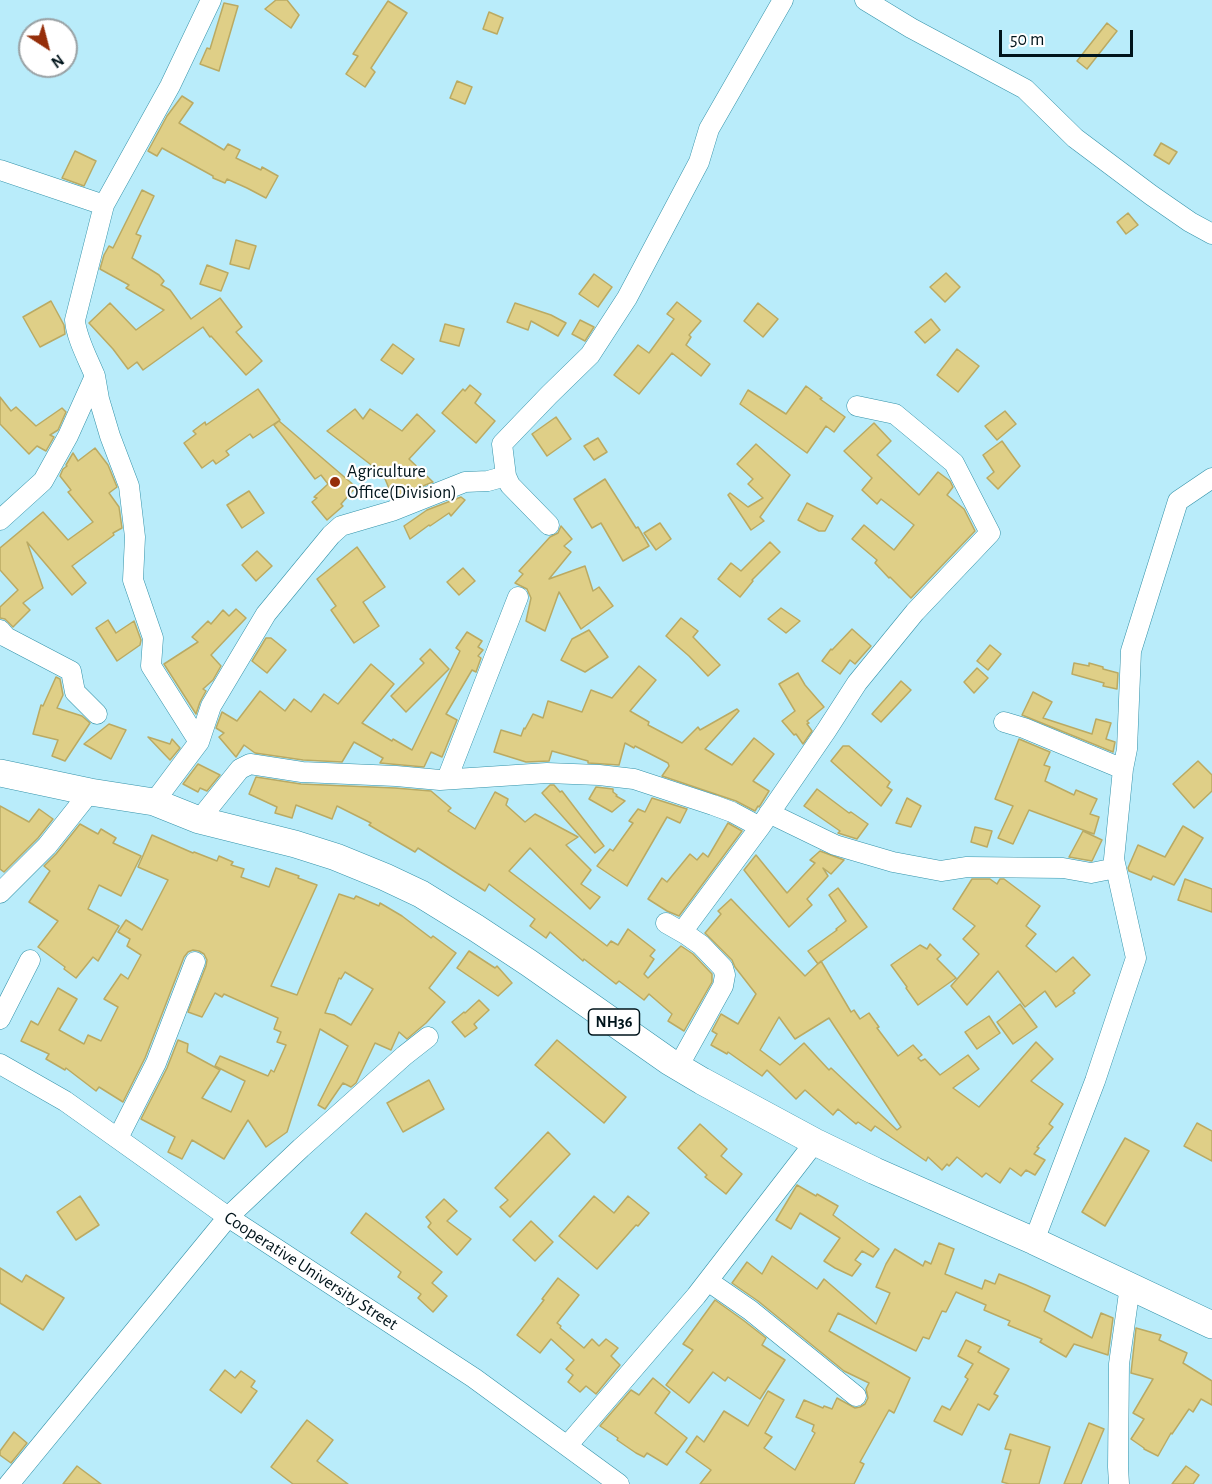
<!DOCTYPE html>
<style>
body{margin:0}
#map{position:relative;width:1212px;height:1484px;overflow:hidden;background:#b9ecfa;font-family:"Alegreya Sans",sans-serif}
canvas{display:block}
.north{position:absolute;left:18px;top:18px;width:60px;height:60px;box-sizing:border-box;background:#fff;border:2px solid #99a1a4;border-radius:50%;rotate:144deg;font-size:16px;font-weight:700;line-height:24px;text-align:center;color:#00141b}
.north::after{content:'';display:block;margin:auto;width:21px;height:27px;background:#952e0a;clip-path:polygon(50% 0,100% 100%,50% 72%,0 100%)}
.scale{position:absolute;left:999px;top:30px;width:134px;height:27px;box-sizing:border-box;border:3px solid #00141b;border-top:0;padding-left:8px;font-size:18px;line-height:21px;white-space:nowrap;color:#00141b;-webkit-text-stroke:4px #fff;paint-order:stroke}
</style>
<div id="map">
<canvas width="1212" height="1484"></canvas>
<div class="north">N</div>
<div class="scale">50 m</div>
</div>
<script>
const ctx = document.querySelector('canvas').getContext('2d');
ctx.lineJoin = 'round';
function fillPath(path, color) { ctx.fillStyle = color; ctx.fill(path, 'evenodd'); }
function trace(path, color, width, dash) { ctx.strokeStyle = color; ctx.lineWidth = width; ctx.lineCap = dash ? 'butt' : 'round'; ctx.setLineDash(dash || []); ctx.stroke(path); }
function label(font, color, halo, rows, align = 'center') {
  ctx.font = font + ' "Alegreya Sans",sans-serif'; ctx.lineWidth = 4.5; ctx.setLineDash([]); ctx.textBaseline = 'middle'; ctx.strokeStyle = halo; ctx.fillStyle = color; for (const [text, x, y, turn = 0] of rows) {
    ctx.save(); ctx.translate(x, y); ctx.rotate((+turn || 0) * Math.PI / 180); ctx.textAlign = isNaN(turn) ? turn : align; if (halo) ctx.strokeText(text, 0, 0); ctx.fillText(text, 0, 0); ctx.restore();
  }
}
const building = new Path2D(`
 M276 0H287L299 15 291 28 265 9Z
 M388 1 407 13 371 68 375 72 365 87 346 74 358 56 353 54Z
 M224 3 238 6 219 71 200 64 207 48 210 49Z
 M489 12 503 18 497 34 483 29Z
 M1107 23 1117 31 1087 69 1077 61Z
 M457 81 472 87 465 104 450 98Z
 M182 96 193 103 179 123 224 150 228 144 240 150 236 158 261 170 262 167 278 176 266 198 247 188 227 179 225 183 213 178V176L162 148 157 156 148 151 167 116Z
 M1161 143 1177 152 1169 164 1154 155Z
 M75 151 96 161 84 186 62 178Z
 M142 190 154 196 136 234 141 236 132 258 159 275 164 281 161 285 170 290 191 319 220 298 242 327 236 332 262 361 246 375 211 336 210 337 203 327 143 370 137 362 128 369 113 349 89 323 110 303 136 330 164 310 126 288 129 285 100 269 104 255 109 246 113 248Z
 M1128 213 1138 225 1126 234 1117 222Z
 M236 240 256 246 249 269 230 264Z
 M207 265 228 273 221 291 200 284Z
 M946 273 960 287 945 302 930 287Z
 M594 274 612 287 598 307 579 294Z
 M51 301 64 325 65 334 40 347 23 317Z
 M677 302 701 321 689 335 691 337 686 345 710 364 701 376 672 353 639 394 614 375 638 345 649 353 674 319 667 314Z
 M515 303 551 315 566 323 558 336 531 321 528 330 507 322Z
 M758 303 778 319 763 337 744 321Z
 M931 319 940 330 925 343 915 332Z
 M580 320 594 327 585 341 572 334Z
 M445 324 464 329 459 346 440 341Z
 M393 344 414 359 402 374 381 360Z
 M957 349 979 366 958 392 937 375Z
 M470 385 481 394 475 403 495 421 476 443 442 413 463 389 465 391Z
 M806 386 822 398 820 399 845 417 834 432 826 426 807 453 740 404 748 390 786 414Z
 M258 389 280 420 253 438 250 434 226 451 229 455 216 464 213 460 202 468 184 443 196 434 193 431 205 422 206 425Z
 M0 397 11 411 16 407 36 426 62 408 66 412 58 430 50 435 54 437 46 451 37 446 29 454 0 424Z
 M355 409 363 419 370 409 402 431 417 414 435 431 409 459 433 482 393 498 383 474 327 431Z
 M1005 411 1016 424 997 440 985 426Z
 M556 417 571 439 547 456 532 434Z
 M279 421 356 487 341 504 343 506 327 520 312 502 317 498 314 497 328 484 321 475 315 479 274 425Z
 M874 423 891 441 877 455 919 495 938 472 950 481 953 487 947 495 964 509 975 531 911 598 890 577 889 578 875 563 877 560 852 539 864 525 894 550 914 525 881 499 877 504 862 490 872 478 844 451Z
 M598 438 607 452 594 460 584 446Z
 M1002 441 1020 466 998 489 987 478 994 472 983 455Z
 M756 444 790 475 760 517 764 521 751 530 728 495 730 493 748 507 763 498 748 484 753 479 737 464Z
 M95 448 108 465 117 487 109 493 119 507 122 528 113 533 114 535 72 566 86 583 72 595 27 542 43 588 23 603 30 610 13 627 5 619 0 618V607L18 590 0 570V548L43 512 68 540 93 522 68 492 71 490 60 476 63 469 67 466 66 465 73 453 78 461Z
 M605 479 636 528 638 527 649 546 623 561 601 523 592 528 574 499Z
 M249 491 264 513 242 528 227 505Z
 M461 497 465 500 451 516 449 513 430 526 429 525 410 539 404 526 427 510Z
 M807 503 833 516 825 531H819L798 520Z
 M660 523 671 539 656 550 644 533Z
 M561 526 572 539 564 546 571 552 549 579 585 566 593 591 599 587 613 606 581 629 559 592 545 631 526 621 531 598 527 589 515 583 523 574 519 571 550 537 558 533Z
 M770 542 780 552 752 580 753 581 740 597 718 579 731 563 741 571Z
 M357 547 385 587 363 602 379 626 354 643 331 610 336 606 317 579Z
 M257 551 272 566 256 581 242 565Z
 M463 568 475 581 459 595 447 582Z
 M781 608 800 621 786 633 768 619Z
 M236 609 246 618 211 655 221 666 213 680 203 689 206 691 200 702 196 714 164 664 198 642 192 637 208 621 211 624 223 610 229 616Z
 M681 618 698 631 693 637 720 665 708 676 689 656 666 636Z
 M108 620 116 633 134 621 141 640 140 645 117 661 96 628Z
 M852 629 871 646 855 664 850 660 840 674 822 661 831 649 832 650Z
 M589 630 608 657 585 672 561 660 572 639Z
 M467 632 482 641 478 647 483 650 478 656 481 658 476 672 472 670 446 714 457 720 442 757 431 752 424 767 380 763 383 758 354 742 342 762 303 760 255 753 244 745 236 757 219 737 224 733 216 728 222 712 237 721 260 691 285 711 294 699 311 712 324 694 338 704 371 664 394 684 362 723 392 741 393 739 412 750 460 651 456 648Z
 M266 638H271L286 650 267 673 252 661Z
 M990 645 1001 654 988 670 977 661Z
 M430 649 449 669 406 712 391 696 424 663 420 659Z
 M1074 663 1089 666V663L1103 667V669L1118 673 1117 689 1103 686 1104 683 1072 674Z
 M639 666 656 680 630 711 649 722 648 725 682 743 698 727 700 730 737 709 739 711 705 749 732 765 754 738 774 754 753 781 769 791 761 804 759 807 758 806 755 811 736 801 662 776 669 766 668 763 635 746 634 748 625 743 619 765 588 763V761L552 751 549 761 526 762 494 752 501 730 521 736 524 728 525 729 533 714 543 718 548 701 582 712 591 690 612 698Z
 M977 668 988 678 974 693 964 682Z
 M798 673 805 685 824 707 807 721 809 723 807 724 812 731 803 744 796 734 794 735 782 721 795 711 779 684Z
 M56 677 60 679 63 695 57 708 82 716 90 723 65 761 52 756 58 740 33 734 41 705 43 706Z
 M901 681 911 690 881 722 872 714Z
 M1033 692 1052 702 1043 718 1092 734 1096 719 1111 723 1106 739 1115 742 1113 752 1022 715Z
 M109 724 126 730 111 759 84 744Z
 M148 737 170 744 172 739 180 748 170 760Z
 M1019 739 1050 752 1044 765 1050 767 1045 781 1074 795 1076 790 1097 799 1090 814 1099 817 1094 834 1029 810 1013 844 998 838 1013 806 995 799Z
 M843 746H849L890 782 887 787 892 790 881 806 831 761Z
 M1198 761 1212 775V791L1194 808 1173 784Z
 M198 764 220 775 207 791 200 788 198 792 183 784Z
 M256 777 301 784 395 788 431 791 451 808 448 811 475 829 495 792 508 799 506 805 525 822 535 814 578 837 566 845 591 870 581 884 600 897 590 909 530 848 509 871 607 946 611 941 618 945 628 929 655 950 650 956 654 959 644 974 648 978 681 946 693 954 712 974V982L684 1031 668 1021 672 1014 649 994 644 1000 619 981 616 984 584 959 583 961 550 932 546 938 530 926 535 919 489 884 485 891 418 848 415 852 369 825 371 823 337 806 332 819 296 805 292 818 275 813 277 807 249 794Z
 M550 785H554L560 792 562 791 604 846 595 853 542 793Z
 M596 787 613 789V792L617 795 616 796 625 801 612 812 589 799Z
 M817 789 849 813 851 812 868 824 857 839 838 833 840 831 804 806Z
 M652 798 687 809 680 823 667 817 627 886 597 866 610 849 613 851 633 823 629 821 638 809 645 812Z
 M907 798 921 806 911 827 896 823Z
 M0 806 29 822 39 809 53 819 38 838 4 872 0 869Z
 M728 823 742 831 679 916 667 911 648 899 662 878 667 882 690 854 697 860 703 853 708 857Z
 M80 824 98 834 101 829 116 838 113 843 141 856 121 896 99 885 88 909 119 926 98 961 93 957 76 978 64 969 65 967 38 947 58 921 29 902 50 871 44 866 56 854Z
 M1183 826 1203 838 1174 885 1153 876 1151 880 1129 871 1128 868 1138 845 1165 857Z
 M975 827 992 831 987 847 971 842Z
 M1083 831 1102 840 1092 861 1069 857Z
 M152 835 193 853 194 852 217 861 219 856 233 862 231 865 244 869 241 877 269 887 276 868 299 876 298 878 317 885 271 986 297 995 339 894 354 899 356 896 379 906 380 903 402 916 431 938 433 936 456 953 429 988 445 1002 426 1023 407 1039 399 1032 391 1050 375 1043 356 1083 351 1087 343 1083 325 1109 318 1105 348 1046 320 1029 287 1132 266 1147 248 1120 224 1159 192 1140 182 1159 168 1152 175 1137 141 1119 167 1068 178 1040 188 1044 187 1052 220 1070 202 1098 231 1112 245 1081 215 1066 220 1056 268 1076 271 1070 274 1072 286 1045 277 1042 281 1032 274 1029 278 1018 224 994 222 997 215 993 202 1017 188 1012 206 966 207 960 204 954 199 951 193 950 188 952 184 957 145 1058 123 1102 99 1087 96 1091 66 1068 65 1070 46 1059 49 1054 21 1041 31 1021 38 1025 58 988 77 999 59 1030 84 1044 88 1035 101 1041 118 1007 104 999 121 974 128 979 141 955 127 946 130 939 118 932 126 920 142 930 168 880 138 867ZM345 972 373 989 351 1025 334 1015 325 1013 339 978 341 979Z
 M820 851 844 860 831 874 823 868 828 876 807 899 812 905 789 927 744 870 756 855 787 893 815 863 810 860Z
 M972 879H990L997 884 1000 879H1004L1040 906 1026 926 1036 934 1026 946 1056 972 1073 957 1090 975 1073 991 1075 993 1056 1007 1045 991 1025 1007 998 971 967 1005 951 986 979 954 963 939 975 926 953 909Z
 M1185 879 1212 889V912L1178 900Z
 M838 888 867 927 818 964 808 951 837 930 836 929 846 921 829 895Z
 M731 899 805 976 821 961 851 1012 854 1010 860 1019 869 1013 879 1027 877 1028 898 1056 913 1045 922 1055 918 1058 921 1061 925 1059 940 1075 968 1055 979 1069 953 1088 979 1107 1036 1042 1053 1059 1031 1081 1063 1104 1049 1124 1053 1127 1037 1147 1039 1148 1034 1154 1045 1160 1035 1175 1026 1170 1021 1176 1010 1168 1000 1183 986 1173 982 1177 957 1157 949 1166 947 1164 942 1170 928 1157 926 1161 875 1126 871 1131 858 1122 856 1124 838 1109 833 1115 805 1090 796 1099 767 1070 762 1076 728 1052 727 1054 711 1045 717 1034 712 1031 721 1014 738 1024 756 994 735 967 732 960 705 933 721 914 718 911ZM779 1017 795 1039 829 1018 901 1127 897 1130 831 1068 829 1070 804 1043 780 1065 760 1050Z
 M930 944 941 955 937 959 956 978 918 1005 906 988 907 987 891 965 920 945 927 949Z
 M469 951 495 968 497 966 512 983 498 996 457 968Z
 M479 1000 489 1010 474 1024 477 1028 465 1037 452 1022 464 1012 465 1013Z
 M1020 1004 1037 1027 1013 1044 997 1022Z
 M989 1016 1000 1033 977 1049 965 1032Z
 M557 1040 626 1097 604 1123 535 1065Z
 M429 1080 444 1109 403 1132 387 1103Z
 M1197 1123 1212 1131V1161L1184 1146Z
 M700 1124 727 1149 721 1156 742 1174 726 1194 705 1177 707 1175 678 1148Z
 M548 1132 570 1154 510 1217 500 1207 508 1200 495 1188Z
 M1125 1138 1149 1151 1105 1226 1082 1212Z
 M797 1185 816 1196 817 1194 838 1206 833 1215 879 1249 873 1257 862 1251 855 1260 861 1264 852 1276 835 1268 824 1261 840 1238 800 1213 791 1229 776 1220Z
 M80 1196 99 1225 76 1240 57 1212Z
 M594 1196 614 1213 628 1196 649 1213 638 1226 636 1225 597 1269 559 1236Z
 M444 1199 457 1211 447 1221 471 1239 457 1255 428 1227 431 1223 426 1217Z
 M366 1213 442 1272 432 1283 447 1296 433 1312 418 1298 421 1294 398 1277 401 1272 351 1233Z
 M531 1221 553 1242 535 1261 513 1240Z
 M939 1243 954 1249 945 1274 982 1289 985 1280 995 1284 999 1274 1026 1285 1050 1296 1044 1311 1092 1338 1101 1313 1113 1318 1108 1355 1074 1344 1066 1357 1040 1342 1042 1339 1008 1325 1010 1321 984 1310 986 1305 956 1292 946 1312 942 1311 929 1339 923 1337 916 1351 838 1313 829 1331 910 1378 894 1413 889 1410 860 1462 864 1464 854 1484H700L711 1470 686 1452 697 1436 704 1442 724 1411 748 1426 768 1391 784 1400 765 1433 772 1437 764 1448 795 1470 815 1433 812 1431 814 1425 796 1417 804 1400 823 1408 824 1406 832 1409 837 1398 855 1408 860 1407 865 1404 868 1398 866 1389 869 1383 844 1371 758 1301 732 1283 747 1262 762 1274 772 1256 817 1289 824 1279 876 1324 890 1293 876 1287 886 1264 895 1249 923 1266 925 1261 931 1264Z
 M0 1268 22 1282 26 1275 64 1298 43 1330 0 1303Z
 M558 1278 579 1295 557 1323 561 1326 560 1328 584 1348 592 1339 599 1346 606 1339 618 1348 611 1356 620 1365 596 1394 586 1386 580 1392 568 1382 573 1375 566 1369 574 1360 551 1339 540 1353 517 1335 544 1300 542 1299Z
 M715 1300 743 1320 766 1338 762 1345 785 1360 760 1399 728 1377 725 1381 713 1372 689 1403 666 1385 693 1350 683 1344Z
 M1136 1328 1161 1335 1159 1340 1187 1353 1183 1363 1212 1381V1405L1201 1399 1193 1412 1189 1409 1172 1434 1171 1433 1158 1456 1144 1449V1448L1131 1439 1144 1419 1133 1413 1153 1379 1131 1373Z
 M966 1340 981 1347 978 1352 1009 1369 994 1394 998 1396 989 1410 978 1404 962 1435 934 1421 942 1406 950 1410 968 1379 965 1377 973 1364 958 1356Z
 M225 1370 235 1378 241 1371 255 1381 251 1387 257 1391 241 1413 210 1390Z
 M653 1378 670 1392 655 1413 687 1438 667 1465 647 1453 644 1457 636 1453 617 1440 618 1438 600 1426 631 1390 639 1395Z
 M307 1420 333 1440 317 1461 348 1484H293L271 1467Z
 M1089 1423 1104 1429 1081 1484H1064Z
 M14 1432 27 1443 11 1463 0 1455V1451Z
 M1010 1434 1050 1447 1039 1484H1009L1002 1482 1011 1450 1005 1449Z
 M77 1466 101 1484H63Z
 M1186 1466 1199 1475 1193 1484H1172Z`);
const minor = new Path2D(`
 M865 0 911 28 1025 89 1075 138 1151 195 1190 222 1212 234
 M0 170 104 205
 M95 376 99 399 110 436 129 486 135 537 133 580 153 638 151 666 199 742
 M506 476 502 444 549 395 590 355 627 298 699 162 709 129 783 0
 M0 520 43 481 68 436 95 376C88 359 76 337 75 320L104 205 170 86 211 0
 M0 630 6 637 71 671 75 692 97 714
 M1004 722 1024 728 1123 769
 M447 779 518 597
 M154 802 199 742 211 706 266 614 331 535 341 526 392 511 465 482 488 481 506 476 510 485 549 525
 M769 813 835 845 893 862 941 871 967 867 1063 868 1091 873 1116 868
 M199 820 240 769 250 764 302 772 396 776 440 780 547 773 599 775 634 779 713 805 732 812 760 827
 M0 893 47 846 90 792
 M666 923 687 935 701 945 723 968 725 975 723 986 678 1067
 M682 932 760 827 826 731 857 683 915 612 990 533 954 463 895 414 857 406
 M0 1019 30 960
 M0 1064 65 1101 228 1217 474 1378 619 1484
 M118 1138 156 1063 195 962
 M1034 1241 1095 1081 1136 958 1114 859 1123 769 1127 749 1131 651 1178 501 1212 478
 M708 1281 750 1310 856 1396
 M567 1446 696 1296 815 1142
 M9 1484 228 1217 301 1148 405 1055 428 1037
 M1119 1484 1118 1467 1119 1364 1130 1286`);
const highway = new Path2D(`
 M0 773 90 792 154 802 199 820 295 844 336 857 385 877 421 894 476 928 529 963 670 1062 702 1081 815 1142 875 1171 1034 1241 1212 1325`);
const markers = [
 [335,482,6,"#952e0a"]
];
const shields = [
 [614,1022,51]
];
const shieldNames = [
 ["NH36",614,1022]
];
const poiNames = [
 ["Agriculture",347,472],
 ["Office(Division)",347,493]
];
const streetNames = [
 ["Cooperative University Street",311,1271,33]
];
fillPath(building, '#dfcf87');
trace(building, '#baaa63', 1.5);
trace(minor, '#3392a9', 21);
trace(highway, '#3392a9', 28);
trace(minor, '#fff', 20);
trace(highway, '#fff', 27);
for (const [x, y, r, color] of markers) { const dot = new Path2D(); dot.arc(x, y, r, 0, 2 * Math.PI); ctx.fillStyle = color; ctx.fill(dot); trace(dot, '#fff', 2); }
for (const [x, y, w] of shields) { const box = new Path2D(); box.roundRect(x - w / 2, y - 13, w, 26, 4.5); ctx.fillStyle = '#fff'; ctx.fill(box); trace(box, '#00141b', 1.5); }
label('bold 16px', '#00141b', null, shieldNames);
label('18px', '#00141b', '#fff', poiNames, 'left');
label('18px', '#00141b', '#fff', streetNames);
</script>
